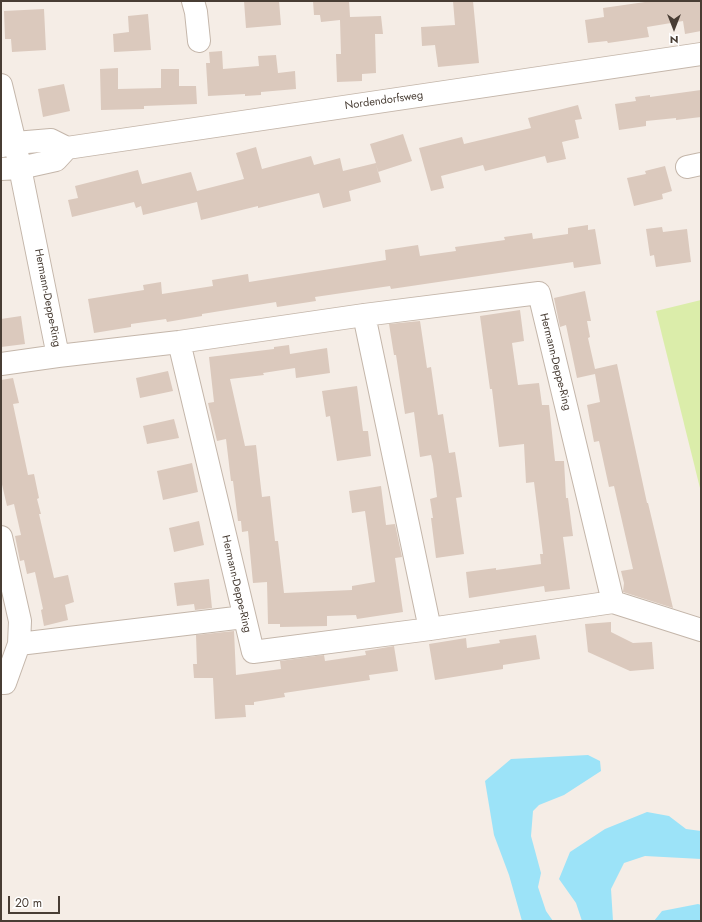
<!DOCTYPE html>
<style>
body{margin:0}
#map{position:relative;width:702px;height:922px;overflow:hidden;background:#f5ede6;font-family:Jost,sans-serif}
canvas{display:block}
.frame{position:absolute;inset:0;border:2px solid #483d34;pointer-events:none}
.north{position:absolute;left:654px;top:8px;width:40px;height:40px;-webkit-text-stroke:3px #fff;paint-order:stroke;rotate:180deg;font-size:11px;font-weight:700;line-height:16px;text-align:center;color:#483d34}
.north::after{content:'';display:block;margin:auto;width:14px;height:18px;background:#483d34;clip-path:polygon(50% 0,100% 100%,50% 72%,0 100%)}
.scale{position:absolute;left:8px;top:896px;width:52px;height:18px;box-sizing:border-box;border:2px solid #483d34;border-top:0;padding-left:5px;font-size:12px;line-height:14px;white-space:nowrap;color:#483d34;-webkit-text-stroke:3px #fff;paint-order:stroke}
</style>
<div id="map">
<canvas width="702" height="922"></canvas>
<div class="frame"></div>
<div class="north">N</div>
<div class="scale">20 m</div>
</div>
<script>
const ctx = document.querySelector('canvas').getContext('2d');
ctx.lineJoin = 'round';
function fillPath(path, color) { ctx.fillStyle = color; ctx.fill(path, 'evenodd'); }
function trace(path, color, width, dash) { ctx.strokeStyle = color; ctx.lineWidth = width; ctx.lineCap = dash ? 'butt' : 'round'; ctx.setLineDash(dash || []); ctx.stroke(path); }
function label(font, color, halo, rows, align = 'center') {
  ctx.font = font + ' Jost,sans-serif'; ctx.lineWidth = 4; ctx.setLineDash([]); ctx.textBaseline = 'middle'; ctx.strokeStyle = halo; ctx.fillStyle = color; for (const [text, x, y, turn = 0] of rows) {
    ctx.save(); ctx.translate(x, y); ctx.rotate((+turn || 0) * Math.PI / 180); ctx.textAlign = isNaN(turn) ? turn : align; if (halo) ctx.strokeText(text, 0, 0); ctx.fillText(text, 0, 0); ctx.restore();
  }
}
const green = new Path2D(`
 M701 300V492L656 311Z`);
const water = new Path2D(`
 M588 755 600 761 601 771 564 795 539 805 533 811 531 836 541 873 538 887 546 911 553 921H522L509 875 494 835 485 781 511 759Z
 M647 812 669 816 686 829 701 831V859L645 856 624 863 611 889 613 921H582L576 903 559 879 570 852 605 829Z
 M698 904 701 905V921H654L662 911Z`);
const building = new Path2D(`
 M244 1H279L281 25 246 28Z
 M313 1H349L350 17 381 16 383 34H375L376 73 362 74V81L337 82 336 54H341L340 20 321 22 320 15H314Z
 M453 1H473L479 63 438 67 435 45 422 46 421 27 455 25Z
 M652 1H701V31L685 34 683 21 647 27 649 37 608 43 607 41 588 43 585 20 604 17 603 8Z
 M44 9 46 50 12 52 11 39H5L4 11Z
 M148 14 151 50 114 52 113 34 129 32 128 16Z
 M222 51 223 69 259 66 258 56 276 55 278 73 295 71 296 89 261 92V95L245 96V94L208 96 206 63H210L209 52Z
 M118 68V89L161 88V69H179V86H196L197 104 144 106V109L101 110 100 69Z
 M64 84 70 111 43 117 38 89Z
 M701 90V117L676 120V118L646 121V126L619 130 615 104 636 101 635 97 650 95V97Z
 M578 105 582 119 575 120 579 138 562 142 566 159 547 163 545 156 485 171 483 165 441 176 444 188 431 191 419 148 462 137 464 144 531 128 528 118Z
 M403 134 412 161 378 172 376 164 381 182 349 191 351 201 323 208 319 193 258 208V206L201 220 197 202 143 215 141 206 136 208 134 202 72 217 68 200 78 198 75 186 138 170 142 184 191 172 197 191 244 179 236 153 256 147 262 169 311 156 314 165 340 158 343 171 376 163 370 144Z
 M665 166 672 191 662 194 663 199 634 206 627 178 646 174 645 171Z
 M588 225V230L595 229 601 264 574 268 573 262 391 289 390 286 315 297 316 301 277 307 276 302 202 314V316L167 322 166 319 131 324V327L94 333 88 299 144 290 143 285 161 282 162 294 213 286 212 280 248 274 249 282 386 260 385 250 418 245 420 256 456 251 455 247 505 240 504 237 532 233 533 239 568 234V228Z
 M662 227 663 232 687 229 691 262 656 267 654 255 650 256 646 229Z
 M585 291 591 321H587L590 337 588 338 595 369 617 364 647 503H648L673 608 623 592 624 583 621 571 633 569 614 486 609 487 599 441 594 442 587 405 600 402 595 374 577 378 566 325 560 327 554 298Z
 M520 310 524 341 512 343 518 385 539 383 542 405H549L555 461H564L566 498H568L573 536 563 537 570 589 545 592 544 586 469 598 466 572 496 568V570L541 564 540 554H543L534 482 526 483 524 444 499 447 492 389H490L480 316Z
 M21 316 25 344 1 347V319Z
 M420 321 427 368 431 367 438 415 443 414 449 453 455 452 462 497 456 498 464 554 436 558 431 518H433L430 499 437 497 433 464 431 455 420 457 414 412 405 414 396 355H394L389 324Z
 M289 345 290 354 327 348 330 373 296 378 295 368 263 373 264 375 230 379 245 446 256 445 262 497 270 496 275 541H278L284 593 352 590V586L375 582 365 511 352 513 349 491 381 486 386 525 395 524 402 557 395 558 403 612 357 619 356 615 327 616V626L280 627V624H268L267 582 253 583 248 531 242 532 241 521H238L233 481H231L226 439 217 441 208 403 214 402 209 357 274 349V347Z
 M168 371 173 391 140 398 136 378Z
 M13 378 19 403 13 404 28 475 34 474 39 498 37 499 41 514H39L54 578 68 575 74 602 65 605 68 620 44 626 41 610 43 609 35 572 27 574 24 560 20 561 15 536 21 535 14 504 7 506 1 480V380Z
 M357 386 363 431H368L371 456 337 461 330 416 326 417 322 391Z
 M174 419 179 438 147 444 143 426Z
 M192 463 198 492 163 500 157 471Z
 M199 521 204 545 174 552 169 528Z
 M209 579 212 608 195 610 194 604 177 606 174 583Z
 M611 622V632L633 643 652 642 654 669 630 671 588 652 585 624Z
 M234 631 236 675 281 669 280 661 324 655 325 661 366 655 365 651 394 646 398 671 369 675 370 680 284 693 285 697 254 702V705H245L246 717 215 719 213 678H194L193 664H197L196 635Z
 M536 635 540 659 503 665V669L435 680 429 644 466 638 467 648 500 643 499 640Z`);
const minor = new Path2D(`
 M193 1 196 12 199 41
 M1 85 15 143 58 356
 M67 148 701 54
 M687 167 701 164
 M1 169 20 168 56 160 67 148 51 140 15 143 2 146
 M364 315 430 629
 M1 364 58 356 179 342 364 315 539 293 613 602 430 629 253 652 179 342
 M1 537 20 621 19 644 5 683H1
 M613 602 701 630
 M19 644 244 617`);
const streetNames = [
 ["Nordendorfsweg",384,101,-8],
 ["Hermann-Deppe-Ring",47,298,79],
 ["Hermann-Deppe-Ring",555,362,76],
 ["Hermann-Deppe-Ring",236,584,77]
];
fillPath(green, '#dbedaa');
fillPath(water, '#9ce3f8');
fillPath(building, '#dbc9bd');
trace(minor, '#c4b6aa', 24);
trace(minor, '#fff', 22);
label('11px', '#483d34', '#fff', streetNames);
</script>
